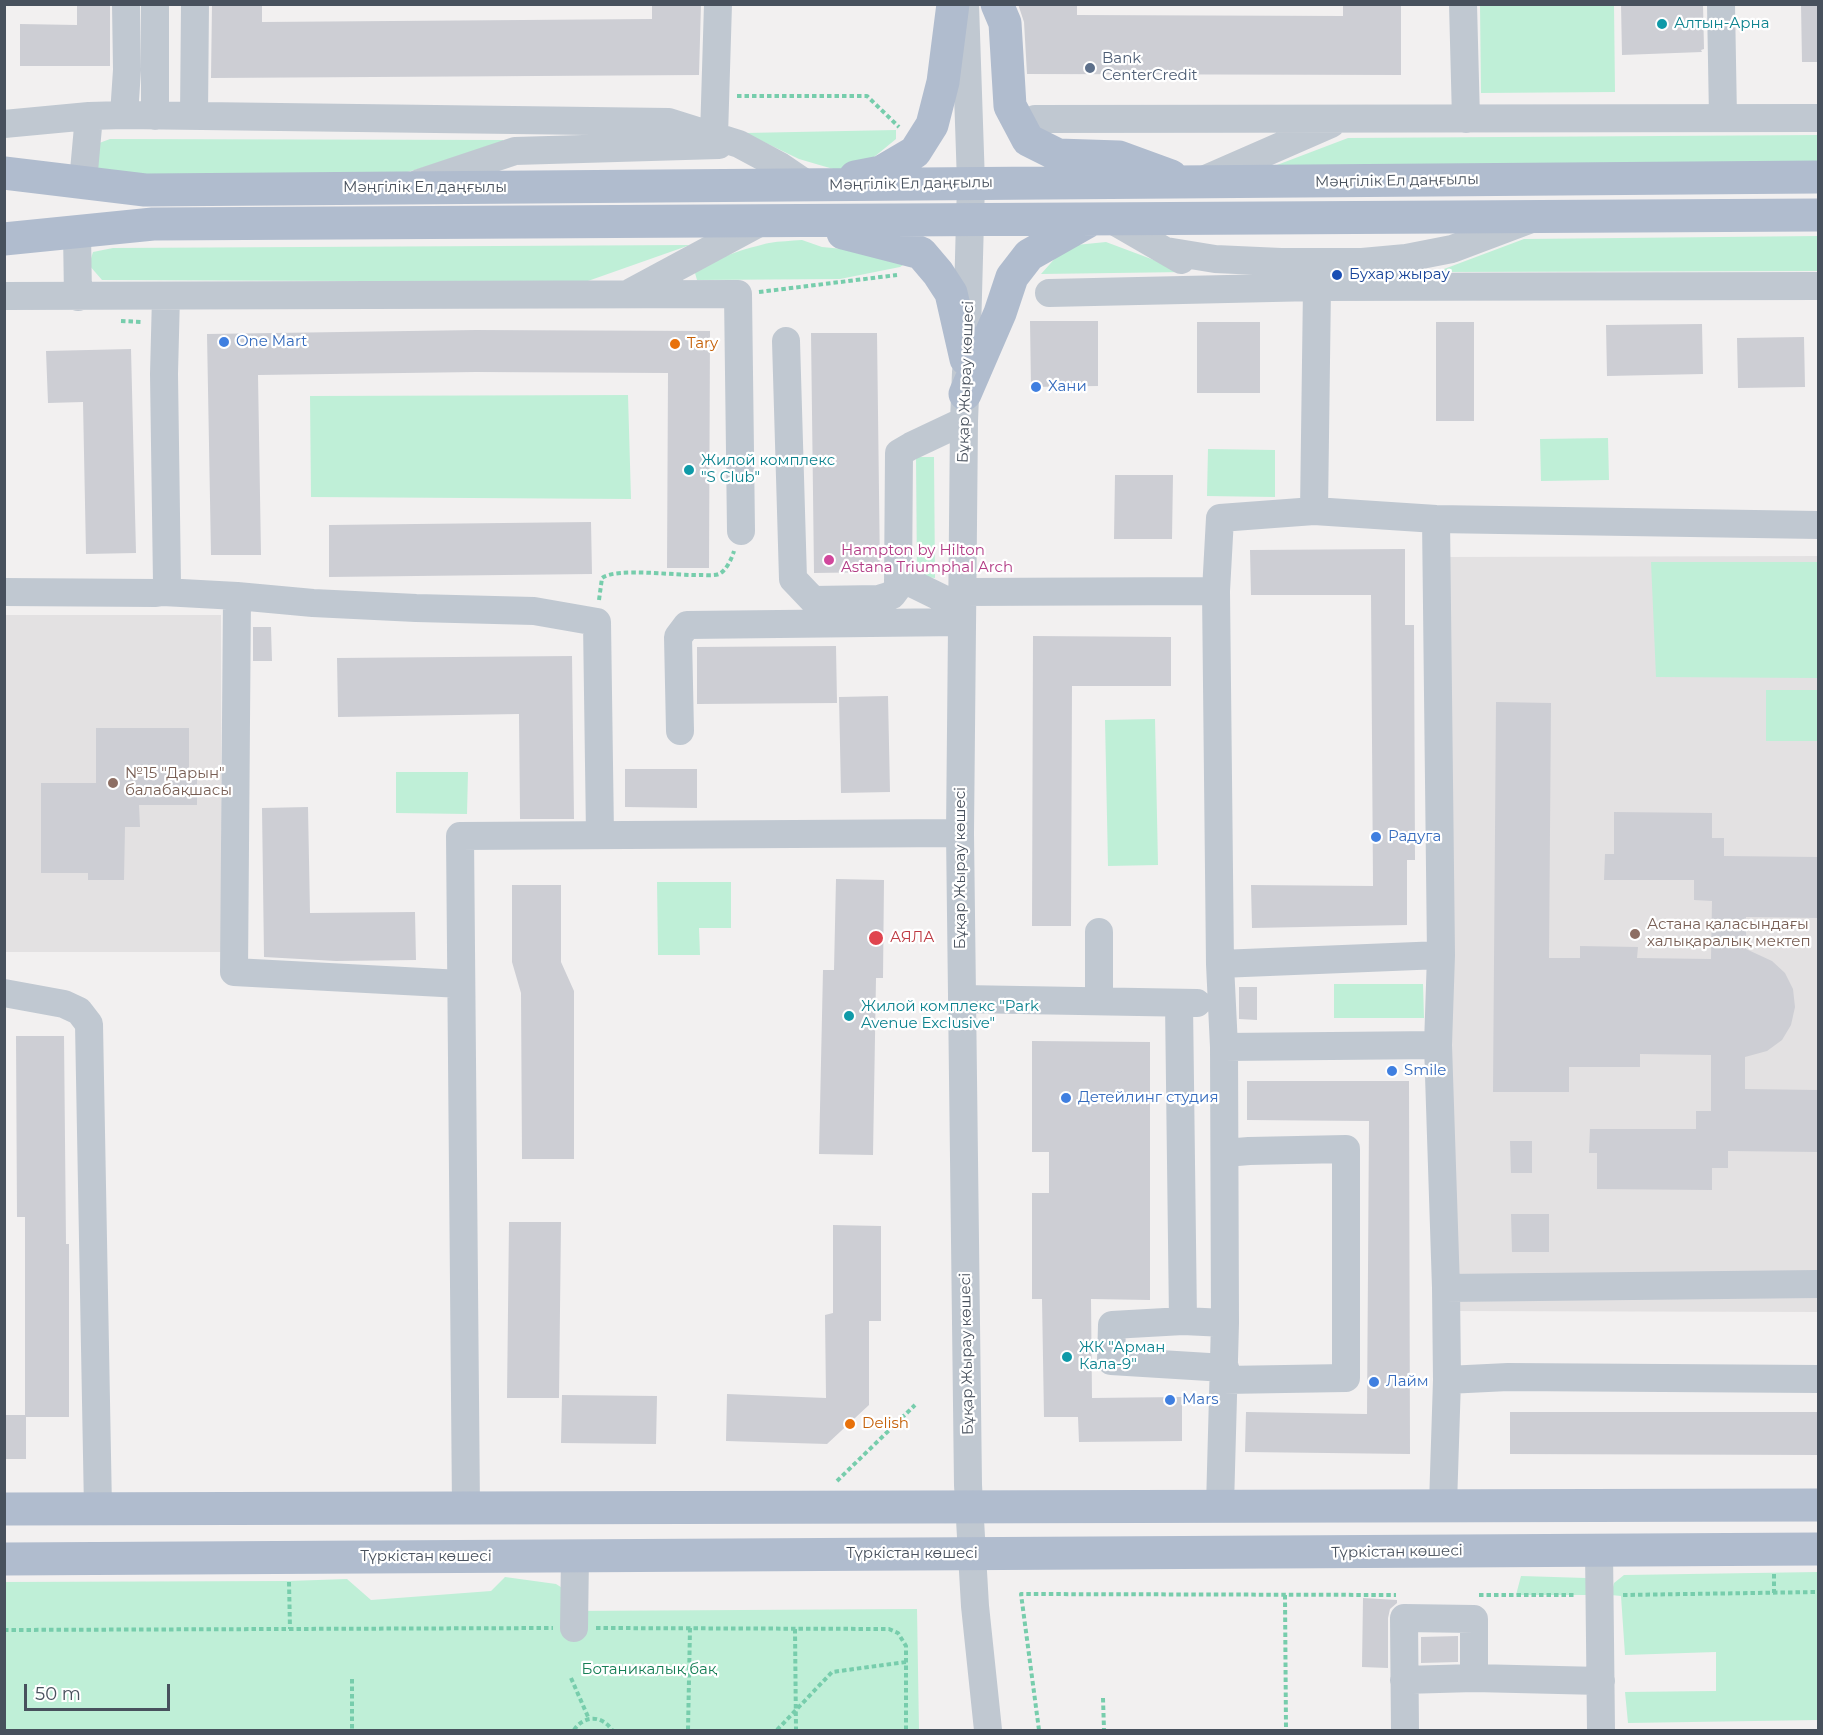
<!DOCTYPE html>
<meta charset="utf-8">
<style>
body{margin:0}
#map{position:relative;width:1823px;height:1735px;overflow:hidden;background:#f2f0f0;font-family:Montserrat,sans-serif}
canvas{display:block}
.frame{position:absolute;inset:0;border:6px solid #48515d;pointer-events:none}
.scale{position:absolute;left:24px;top:1684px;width:146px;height:27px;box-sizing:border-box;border:3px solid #48515d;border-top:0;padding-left:8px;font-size:18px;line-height:21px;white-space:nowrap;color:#48515d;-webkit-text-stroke:4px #fff;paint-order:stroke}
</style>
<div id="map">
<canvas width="1823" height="1735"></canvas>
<div class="frame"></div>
<div class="scale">50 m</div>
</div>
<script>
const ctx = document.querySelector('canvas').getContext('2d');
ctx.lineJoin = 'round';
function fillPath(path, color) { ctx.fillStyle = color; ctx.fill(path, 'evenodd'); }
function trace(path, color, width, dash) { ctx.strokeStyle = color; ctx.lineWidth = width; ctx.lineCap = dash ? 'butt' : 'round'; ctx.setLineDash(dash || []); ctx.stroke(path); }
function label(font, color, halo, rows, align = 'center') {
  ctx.font = font + ' Montserrat,sans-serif'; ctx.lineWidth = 4.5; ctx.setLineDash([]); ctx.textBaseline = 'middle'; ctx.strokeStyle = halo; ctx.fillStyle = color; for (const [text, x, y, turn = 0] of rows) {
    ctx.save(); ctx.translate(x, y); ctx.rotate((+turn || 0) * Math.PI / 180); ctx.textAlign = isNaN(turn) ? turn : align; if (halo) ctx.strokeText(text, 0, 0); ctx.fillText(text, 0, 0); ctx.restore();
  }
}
const education = new Path2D(`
 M1818 556V1312L1453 1311 1448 557Z
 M4 615H221L222 952H5Z`);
const green = new Path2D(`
 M1480 5H1614L1615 92 1481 93Z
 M896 130V139L868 162 840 171 799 159 745 133Z
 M1818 135V169L1248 176 1348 138Z
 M110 139 503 140 504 145 386 178 99 176 94 145Z
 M1818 236V271L1436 272 1524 239Z
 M802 240 822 247 854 250 903 265 900 267 840 279 697 280 695 273C705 260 751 247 769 243 780 241 791 241 802 240Z
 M1106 242 1186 272 1041 274 1058 255 1076 245Z
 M690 245 585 282 102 280 89 265 93 252 113 248Z
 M628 395 631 499 311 497 310 396Z
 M1608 438 1609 480 1541 481 1540 439Z
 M1208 449 1275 450V497L1207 496Z
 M916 457H934L935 578 917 576Z
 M1651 562H1818V678L1656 677Z
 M1766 690H1818V741H1766Z
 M1155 719 1158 865 1108 866 1105 720Z
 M396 772H468L467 814 396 813Z
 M657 882H731V928H699L700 955H658Z
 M1334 984H1423L1424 1018H1334Z
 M1818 1572V1720L1628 1723 1625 1692 1716 1691V1652L1625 1655 1621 1596 1611 1595 1614 1583 1624 1575Z
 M1521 1576 1586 1578 1589 1595H1516Z
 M505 1577 556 1584 564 1589 566 1611 917 1609 919 1730H5L4 1582 289 1581 347 1579 371 1600 491 1591Z`);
const building = new Path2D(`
 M77 4H110V66H20V24L77 25Z
 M212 4H262V22L652 19V4H701L699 75 211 78Z
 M1018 4H1077V15L1343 16V4H1401V75L1027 74 1024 22Z
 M1621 4H1703L1704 49 1701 50 1702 52 1622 55Z
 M1801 4H1818V62H1802Z
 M1030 321H1098V386L1031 387Z
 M1197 322H1260V393H1197Z
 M1436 322H1474V421H1436Z
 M1702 324 1703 374 1607 376 1606 325Z
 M476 330 710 331 709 568H667L668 373 476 372 258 375 261 555H211L207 334Z
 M811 333H877L880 572 814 573Z
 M1804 337 1805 387 1738 388 1737 338Z
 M131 349 136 553 86 554 83 402 48 403 46 351Z
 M1115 475H1173L1172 539H1114Z
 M591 522 592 574 329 577V525Z
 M1405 549V625H1414L1415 860H1407V925L1252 928 1251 885 1373 886 1371 595H1251L1250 550Z
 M253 627H271L272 661H253Z
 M1033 636 1171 637V686H1072L1071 926H1032Z
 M836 646 837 703 697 704V647Z
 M572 656 574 819H520L519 714 338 717 337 658Z
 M888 696 890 792 841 793 839 697Z
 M1496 702 1551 703 1549 958H1580V946L1638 947 1637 958 1711 959 1712 901 1694 900V880H1604L1605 854H1614V812L1712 813V838H1724V856L1818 857V918L1746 917V949L1772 961 1785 973 1793 989 1795 1007 1791 1025 1782 1040 1767 1051 1745 1057V1089L1818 1090V1152L1728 1151V1168H1712V1190L1597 1189V1153H1589L1590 1129H1696V1111H1711V1055L1640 1054V1067H1569V1092H1493Z
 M96 728H189V770H197V805H139L140 827H125L124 880H88V873H41V783H96Z
 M625 769H697V808L625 807Z
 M308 807 310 913 415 912 416 960 336 961 264 957 262 808Z
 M836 879 884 880 883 978H876L873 1155 819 1154 823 970H834Z
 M512 885H561V962L574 991V1159H522L521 993 512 962Z
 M1239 987H1257V1020L1239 1019Z
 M16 1036H64L66 1244H69V1417H26V1459H4V1415H25V1217H17Z
 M1032 1041 1150 1042V1300L1091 1299 1092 1398 1182 1397V1441L1079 1442 1078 1417H1044L1042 1299H1032V1193H1049V1152H1032Z
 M1247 1081H1409L1410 1454 1245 1452 1246 1412 1367 1414 1369 1121 1247 1120Z
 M1510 1141H1532V1173H1511Z
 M1511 1214H1549V1252H1512Z
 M509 1222H561L559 1398H507Z
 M833 1225 881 1226V1321H869V1405L827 1444 726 1441 727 1394 826 1398 825 1315 833 1313Z
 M562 1395 657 1396 656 1444 561 1443Z
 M1510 1412H1818V1455L1510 1454Z
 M1363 1598 1397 1600V1603L1390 1609 1388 1618V1668L1362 1667Z
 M1458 1636V1662L1421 1663V1637Z`);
const path = new Path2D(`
 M737 96H867L899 127
 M759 292 897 275
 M121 321 143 322
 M599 600 602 578C616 567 679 576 700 575 706 575 714 576 719 574 726 571 732 558 734 551
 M837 1481 915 1405
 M1774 1574V1593
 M289 1582 290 1629
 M1285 1595 1286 1730
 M1479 1595H1576
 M1623 1595 1818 1592
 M596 1628 889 1629 898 1633 906 1646V1730
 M795 1629 796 1730
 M4 1630 553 1628
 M571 1678 589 1719
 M352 1679V1730
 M1103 1698 1104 1730
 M574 1730C584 1715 602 1715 612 1730
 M688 1730 690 1628
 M777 1730 832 1672 906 1662
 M1039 1730 1021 1594 1396 1595`);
const minor = new Path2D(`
 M155 4V116
 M965 4 971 183 967 332
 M1463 4 1466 119
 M1721 4 1723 118
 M124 115 127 70 126 4
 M89 116 124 115 669 122 739 144 780 166 808 185
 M194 116 195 4
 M1035 119 1818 118
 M4 124 89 116 83 182
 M714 136 718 4
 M1203 180 1331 124
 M419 183 515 151 719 145
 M1110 219 1181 260
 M77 232 78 297
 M1166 251 1215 259 1281 262H1362L1406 258 1452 249 1529 220
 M631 292 763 221
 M1049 293 1317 287 1818 286
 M4 296 738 294 741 531
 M786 341 793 579 813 600 879 599 892 595 898 587 899 453 911 446 964 421
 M966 372 964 421 960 833 968 1485 975 1606 988 1730
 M1314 511 1317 287
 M1436 519 1441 955 1438 1045 1446 1288 1447 1380 1443 1505
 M898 580 909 582 962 608
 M4 592 156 593 163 592 167 584 164 374 166 296
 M163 592 237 596 234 972 461 984
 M962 592 1216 591
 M237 596 313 603 416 608 534 611 597 622 600 835
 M680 731 678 637 687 625 962 622
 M1099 932V1001
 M1220 964 1441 955
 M4 993 64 1004 79 1011 89 1024 98 1509
 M962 999 1197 1003
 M1179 1003 1183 1321
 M1224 1047 1438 1045
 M1446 1288 1818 1284
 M1225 1368 1111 1361 1112 1325 1183 1321 1225 1323
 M1224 1380 1346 1378V1149L1249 1151 1225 1153
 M1447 1380 1508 1377 1818 1379
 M1220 1506 1225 1323 1224 1047 1220 964 1216 591 1220 518 1314 511 1436 519 1818 525
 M466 1509 460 836 960 833
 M1599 1550 1601 1730
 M574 1628 575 1556
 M1474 1678 1601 1681
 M1404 1680 1474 1678V1619L1404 1618 1405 1730`);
const major = new Path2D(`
 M997 4 1005 23 1010 106 1028 140 1058 155 1119 157 1171 176
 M4 173 145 190 1818 177
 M855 177 881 172 915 152 932 125 943 82 953 4
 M843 233 921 253 938 273 951 293 966 359
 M4 239 153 224 1818 215
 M965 394 1000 313 1012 277 1029 255 1089 221
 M4 1509 1818 1505
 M4 1559 1818 1549`);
const markers = [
 [1662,24,6,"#0f9aa8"],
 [1090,68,6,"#5c6f8a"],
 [1337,275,6,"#1a4fb4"],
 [224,342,6,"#3f7fe0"],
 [675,344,6,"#e8710a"],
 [1036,387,6,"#3f7fe0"],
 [689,470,6,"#0f9aa8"],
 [829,560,6,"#d1479c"],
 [113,783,6,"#8d6e63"],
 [1376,837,6,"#3f7fe0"],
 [1635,934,6,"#8d6e63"],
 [876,938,8,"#e0444e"],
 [849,1016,6,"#0f9aa8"],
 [1392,1071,6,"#3f7fe0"],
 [1066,1098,6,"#3f7fe0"],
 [1067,1357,6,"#0f9aa8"],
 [1374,1382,6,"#3f7fe0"],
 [1170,1400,6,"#3f7fe0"],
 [850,1424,6,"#e8710a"]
];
const cultureNames = [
 ["Алтын-Арна",1674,24],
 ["Жилой комплекс",701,461],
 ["\"S Club\"",701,478],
 ["Жилой комплекс \"Park",861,1007],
 ["Avenue Exclusive\"",861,1024],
 ["ЖК \"Арман",1079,1348],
 ["Кала-9\"",1079,1365]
];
const serviceNames = [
 ["Bank",1102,59],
 ["CenterCredit",1102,76]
];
const streetNames = [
 ["Мәңгілік Ел даңғылы",1397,181,-1],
 ["Мәңгілік Ел даңғылы",911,184,-1],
 ["Мәңгілік Ел даңғылы",425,188],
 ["Бұқар Жырау көшесі",966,382,-88],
 ["Бұқар Жырау көшесі",961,868,-90],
 ["Бұқар Жырау көшесі",967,1354,-91],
 ["Түркістан көшесі",1397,1552,-1],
 ["Түркістан көшесі",912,1554],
 ["Түркістан көшесі",426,1557]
];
const transitNames = [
 ["Бухар жырау",1349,275]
];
const shopNames = [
 ["One Mart",236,342],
 ["Хани",1048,387],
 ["Радуга",1388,837],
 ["Smile",1404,1071],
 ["Детейлинг студия",1078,1098],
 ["Лайм",1386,1382],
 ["Mars",1182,1400]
];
const foodNames = [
 ["Tary",687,344],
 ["Delish",862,1424]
];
const hotelNames = [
 ["Hampton by Hilton",841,551],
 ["Astana Triumphal Arch",841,568]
];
const educationNames = [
 ["№15 \"Дарын\"",125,774],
 ["балабақшасы",125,791],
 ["Астана қаласындағы",1647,925],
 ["халықаралық мектеп",1647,942]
];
const healthNames = [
 ["АЯЛА",890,938]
];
const parkNames = [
 ["Ботаникалық бақ",649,1670]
];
fillPath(education, '#e3e1e2');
fillPath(green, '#bfefd7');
fillPath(building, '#cdced4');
trace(path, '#77cdac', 4, [4.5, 3]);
trace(minor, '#c0c8d1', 28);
trace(major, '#b0bcce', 33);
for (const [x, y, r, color] of markers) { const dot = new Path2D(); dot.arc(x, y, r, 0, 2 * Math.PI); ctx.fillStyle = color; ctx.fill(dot); trace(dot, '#fff', 2); }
label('15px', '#0d838f', '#fff', cultureNames, 'left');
label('15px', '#4e5e75', '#fff', serviceNames, 'left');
label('15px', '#48515d', '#fff', streetNames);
label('15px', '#164399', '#fff', transitNames, 'left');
label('15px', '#366cbe', '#fff', shopNames, 'left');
label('15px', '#c56008', '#fff', foodNames, 'left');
label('15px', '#b23c85', '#fff', hotelNames, 'left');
label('15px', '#785e54', '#fff', educationNames, 'left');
label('15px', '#be3a42', '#fff', healthNames, 'left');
label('15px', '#177f56', '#fff', parkNames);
</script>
